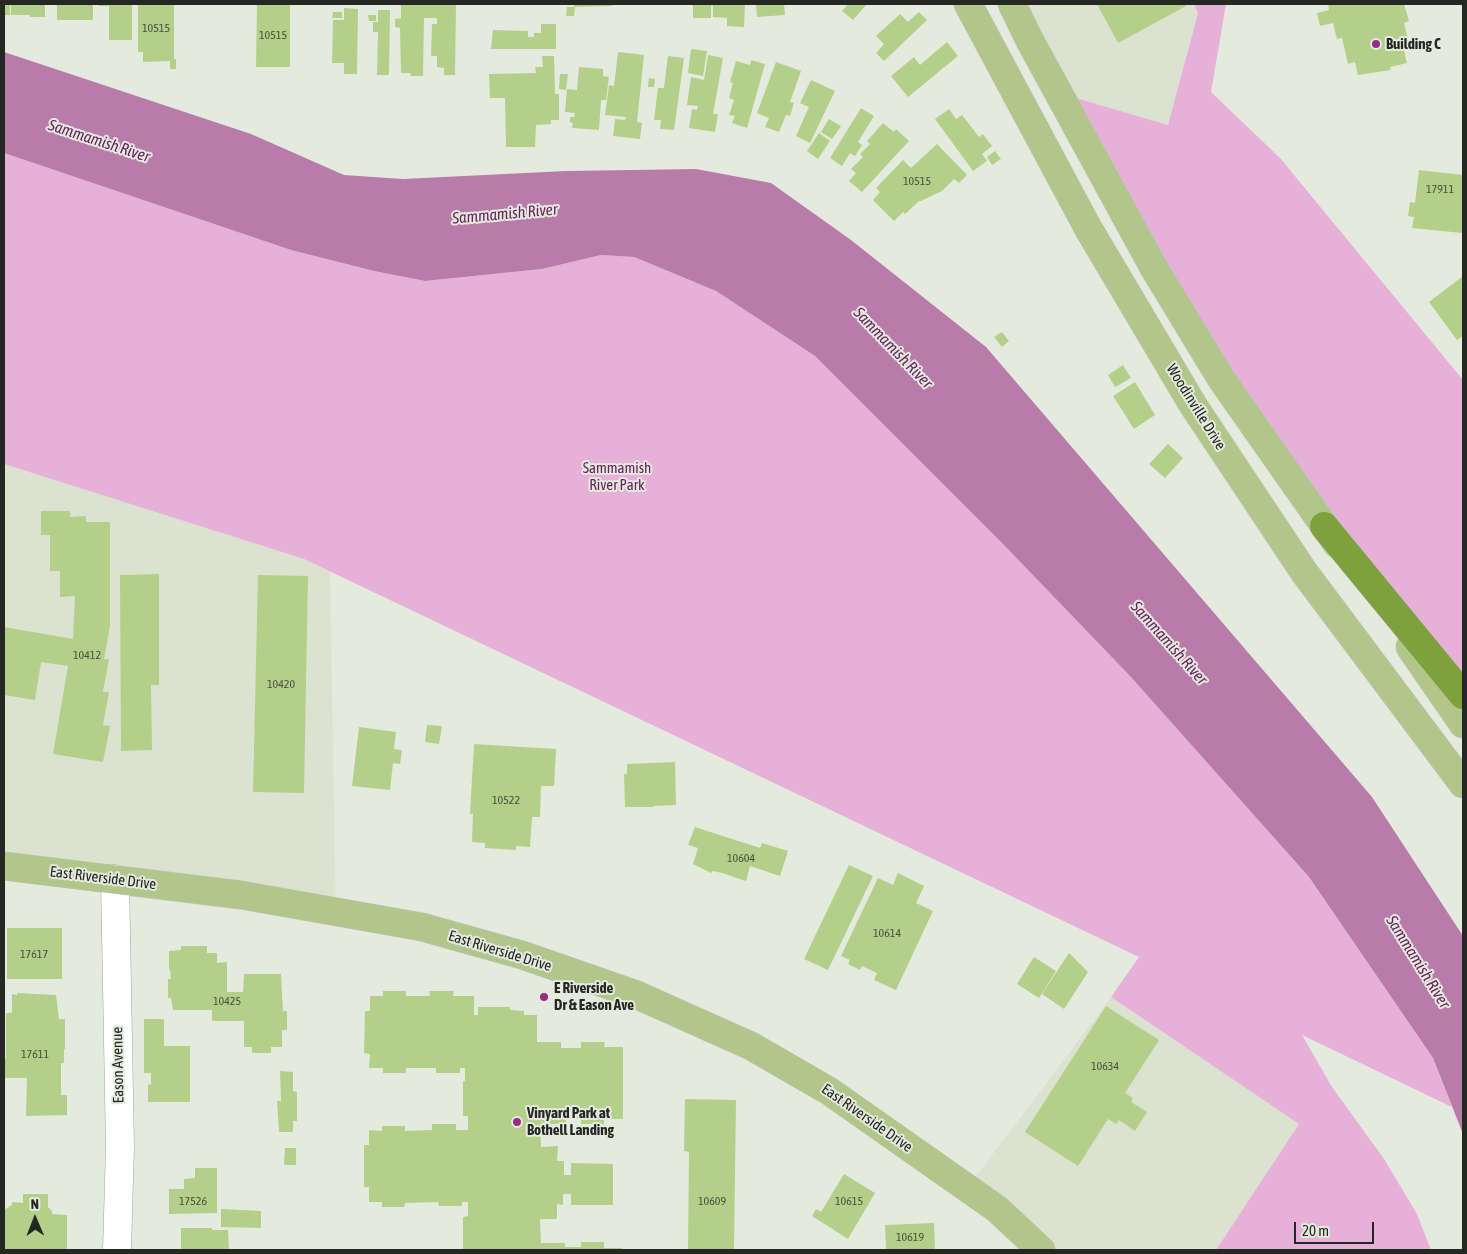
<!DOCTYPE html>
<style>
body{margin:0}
#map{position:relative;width:1467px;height:1254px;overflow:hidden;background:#e5eadf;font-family:"Asap Condensed",sans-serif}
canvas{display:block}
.frame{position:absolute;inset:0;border:5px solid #252722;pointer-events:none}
.north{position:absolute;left:10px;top:1194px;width:50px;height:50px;-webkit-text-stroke:4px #e5eadf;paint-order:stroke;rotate:359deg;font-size:14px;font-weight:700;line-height:20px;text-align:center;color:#252722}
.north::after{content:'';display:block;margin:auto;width:18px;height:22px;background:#252722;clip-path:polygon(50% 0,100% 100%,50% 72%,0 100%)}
.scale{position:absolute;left:1294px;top:1222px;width:80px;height:22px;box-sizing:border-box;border:2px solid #252722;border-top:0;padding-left:6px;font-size:15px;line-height:18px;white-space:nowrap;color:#252722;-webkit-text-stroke:4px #e5eadf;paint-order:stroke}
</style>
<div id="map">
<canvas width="1467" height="1254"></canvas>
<div class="frame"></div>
<div class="north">N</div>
<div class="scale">20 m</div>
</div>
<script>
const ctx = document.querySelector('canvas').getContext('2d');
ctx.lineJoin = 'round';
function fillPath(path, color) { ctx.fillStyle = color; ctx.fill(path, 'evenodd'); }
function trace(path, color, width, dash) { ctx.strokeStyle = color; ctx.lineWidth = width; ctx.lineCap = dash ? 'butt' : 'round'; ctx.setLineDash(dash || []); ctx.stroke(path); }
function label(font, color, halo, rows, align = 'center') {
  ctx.font = font + ' "Asap Condensed",sans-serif'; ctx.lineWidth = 4; ctx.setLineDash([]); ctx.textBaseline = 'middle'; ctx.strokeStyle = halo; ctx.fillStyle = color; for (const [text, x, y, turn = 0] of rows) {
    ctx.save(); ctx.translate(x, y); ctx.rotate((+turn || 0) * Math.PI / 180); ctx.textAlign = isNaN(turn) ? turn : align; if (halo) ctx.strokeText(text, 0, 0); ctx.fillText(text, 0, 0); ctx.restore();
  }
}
const built = new Path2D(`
 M1012 4H1194L1198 13 1168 125 1059 93Z
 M4 464 304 559 330 571 336 918 4 865Z
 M1111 997 1299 1124 1216 1250H1041L967 1188Z`);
const green = new Path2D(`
 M1194 4H1226L1211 92 1280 158 1463 380V695L1324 526 1059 93 1168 125 1198 13Z
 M4 153 291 250 374 271 425 281 542 269 601 255 634 257 716 291 815 356 1002 543 1130 676 1309 877 1433 1058 1452 1107 1302 1035 1332 1087 1384 1159 1417 1214 1431 1250H1216L1299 1124 1111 997 1139 957 304 559 4 464Z`);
const water = new Path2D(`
 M4 52 251 134 344 175 403 179 566 171 696 169 771 183 851 240 986 347 1372 797 1463 936V1134L1433 1058 1309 877 1130 676 1002 543 815 356 716 291 634 257 601 255 542 269 425 281 374 271 291 250 4 153Z`);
const building = new Path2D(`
 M4 4H10V15H4Z
 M11 4H45V17H30V15H11Z
 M57 4H93V20H57Z
 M99 4H132V40H109V6H99Z
 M138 4H174V59H176V69H170V61L143 62V52H138Z
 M257 4H290V67H256Z
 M401 4H456L455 75H444V68L437 67V56H431L432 24H437V18H424L423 76H411L410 73H401L400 28 395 27V19L401 18Z
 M574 4H612V6L574 7Z
 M693 4H711V18H693Z
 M713 4H745L744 27 727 26V18L713 17Z
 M756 4H784L785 15 757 17Z
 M848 4H867L853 20 842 11Z
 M1097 4H1185L1186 6 1118 43Z
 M1328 4H1404L1409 21 1404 23 1410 48 1404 50 1407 63 1390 67 1391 70 1358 75 1355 62 1348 64 1342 38 1337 39 1333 23 1320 26 1317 13 1329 10Z
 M567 7H575L574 16H566Z
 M344 8 358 9 357 74H344V63H332L333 20H344Z
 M378 10H390L389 75H377L378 32H373V22H378Z
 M333 12H342V18H332Z
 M919 12 927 20 884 61 876 53 884 44 876 36 900 14 908 22Z
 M368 15H376V21H369Z
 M541 24H556V49H491L493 30 528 31V37H534V33H541Z
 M947 42 958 56 908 97 891 76 914 57 920 65Z
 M691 49 707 51 703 76 688 73Z
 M618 52 644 55 637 122 642 123 640 139 613 136 615 119 625 120 626 117 605 115 609 85 614 86Z
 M708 55 723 58 713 114H718L715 132 689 128 692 109 697 110 698 106 687 105 691 77 704 80Z
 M542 56H554L555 94H559V120H551V124L536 125 535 147H506L505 98H490L489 74 536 73 535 67H543Z
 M668 56 684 58 674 130 660 129 661 120H654L658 88H664Z
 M751 60 765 64 747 128 732 123 735 116 729 115 734 100 729 98 733 83 730 82 736 61 750 65Z
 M776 62 801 71 790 102 794 103 790 116 786 115 779 132 765 127 769 118 757 113Z
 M579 67 603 69V76L609 77 606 100H601L599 130 572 128 573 123 570 122V117H574L575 113 565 112 567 89 577 90Z
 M560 74H568L566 90 559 89Z
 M649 78 655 79 654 87H648Z
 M811 80 835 91 810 143 796 136 809 107 800 103Z
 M861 108 874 116 858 142 862 145 855 156 850 153 842 166 830 158Z
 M949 109 956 119 962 115 979 137 983 134 992 146 982 154 987 161 973 171 935 119Z
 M829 119 841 126 832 139 821 132Z
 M883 123 894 132 896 129 909 141 862 192 849 181 856 173 851 169 863 157 860 154 870 144 867 141Z
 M819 133 830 141 818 159 807 151Z
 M937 144 967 175 959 183 954 179 942 191 921 201H919L905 214 903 212 894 221 873 200 880 192 876 188 903 160 911 168Z
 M995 151 1001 159 992 165 987 157Z
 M1419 170 1463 175 1462 233 1412 228 1414 217 1408 216 1410 202 1415 203Z
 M1463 276V336L1457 340 1429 302Z
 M1002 332 1009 341 1002 347 994 337Z
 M1123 365 1131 378 1115 387 1108 375Z
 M1135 382 1155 415 1134 429 1113 396Z
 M1168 444 1183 458 1165 478 1149 464Z
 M41 511H70V517L86 516V522H110V626L104 659H109L103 692H109L103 725 110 726 103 762 53 754 68 666 41 662 35 700 4 695V627L73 639 75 596 60 597V571H50V535H41Z
 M159 574V685H151L152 750 121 751 120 575Z
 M258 575 308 576 304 793 253 792Z
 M427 725 442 726 439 744 425 742Z
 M359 727 396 732 394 749 402 750 400 764 393 763 390 790 352 786Z
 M474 744 556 749 554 786H541L540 817H532L530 847 516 846V850L485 848V843L472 842 473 814H470Z
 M675 762 676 805 654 806V807H625L624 774H627V764Z
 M695 827 760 848 762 843 788 851 780 876 750 866 746 881 722 873 713 871 711 873 693 864 698 848 688 845Z
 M849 865 873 876 828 970 804 959Z
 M898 873 924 886 916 903 933 911 896 990 874 980 877 973 862 966 860 970 848 964 850 960 841 956 878 878 893 885Z
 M7 928H62V979H7Z
 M181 946H207V953H217V963L227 962V992H243L244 974H281L283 1011H287V1030H282V1047H271V1053H252V1047H244V1021H212V1010H173L171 998H168V979H171L170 970 169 969V951L181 950Z
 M1069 953 1088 972 1064 1009 1042 994Z
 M1034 957 1056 971 1039 998 1017 984Z
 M383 991H406V996H430L429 991H454L453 996H474V1015H478V1007H510V1010L524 1011V1015H537V1042H561V1048H581V1042H605L604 1047H623V1119H604V1124H581V1119H566V1124H540L541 1147 558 1146 557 1161H564V1175H571V1163L613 1164V1205H571V1194H563V1205L557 1204V1219H540L541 1243H565V1247H581V1242H604V1248H622V1250H463V1217L468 1216V1202H462V1206H439L438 1202 405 1203 404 1207H382V1202H369V1187H364V1145H369V1130L382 1131V1126H405V1131L432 1130V1124H456V1130H468V1116H463V1081H465V1068H460V1073H436V1068H406V1073H383V1068H369L370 1054 364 1053 365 1011H370V996H383Z
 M17 993 56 995 59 1019H65V1049H64V1063H61V1095H67V1115L26 1116 27 1078H4V1059H6V1013H12V994L17 995Z
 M1106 1006 1159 1040 1125 1093 1133 1098 1131 1102 1147 1112 1135 1131 1119 1120 1116 1124 1108 1119 1078 1166 1025 1132Z
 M144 1019H164V1046H190V1102H148V1084L151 1085V1073H144Z
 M280 1071 293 1072V1091L297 1092V1121H293V1132H279L277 1101H281Z
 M685 1099 736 1100 734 1250H688L689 1152 684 1151Z
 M285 1148H296V1165H284Z
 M195 1168H217V1213L169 1214V1189H184V1179L195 1178Z
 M844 1174 875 1193 848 1239 812 1216 816 1209 821 1212Z
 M23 1194H48V1207L52 1211V1214L67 1215V1250H4V1210L12 1205V1202L23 1203Z
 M221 1209 261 1211V1228L221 1227Z
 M934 1223 935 1250H886L885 1225Z
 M181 1228H212V1230H228L229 1250H181Z`);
const minor = new Path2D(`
 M115 879 120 1147 117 1250`);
const major = new Path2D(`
 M968 4 1088 228 1193 405 1304 572 1463 784
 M1012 4 1029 39 1154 268 1222 380 1337 544
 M1410 647 1463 724
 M4 866 241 895 422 927 522 955 637 995 751 1046 829 1091 997 1209 1041 1250`);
const highway = new Path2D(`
 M1324 526 1463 695`);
const markers = [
 [1376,44,5,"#9a2987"],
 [544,997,5,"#9a2987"],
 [517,1122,5,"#9a2987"]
];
const numberNames = [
 ["10515",156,28],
 ["10515",273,35],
 ["10515",917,181],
 ["17911",1440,189],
 ["10412",87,655],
 ["10420",281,684],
 ["10522",506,800],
 ["10604",741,858],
 ["10614",887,933],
 ["17617",34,954],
 ["10425",227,1001],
 ["17611",35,1054],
 ["10634",1105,1066],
 ["17526",193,1201],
 ["10609",712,1201],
 ["10615",849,1201],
 ["10619",910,1237]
];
const poiNames = [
 ["Building C",1386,44],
 ["E Riverside",554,988],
 ["Dr & Eason Ave",554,1005],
 ["Vinyard Park at",527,1113],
 ["Bothell Landing",527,1130]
];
const streetNames = [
 ["Woodinville Drive",1196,407,58],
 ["East Riverside Drive",103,878,7],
 ["East Riverside Drive",500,951,17],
 ["Eason Avenue",118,1065,-91],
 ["East Riverside Drive",867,1118,35]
];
const parkNames = [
 ["Sammamish",617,468],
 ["River Park",617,485]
];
const waterNames = [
 ["Sammamish River",99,141,18],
 ["Sammamish River",505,214,-5],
 ["Sammamish River",893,348,46],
 ["Sammamish River",1169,643,48],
 ["Sammamish River",1418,962,58]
];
fillPath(built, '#dbe3d0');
fillPath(green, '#e6b0d8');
fillPath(water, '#b97caa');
fillPath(building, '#b4cf8a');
trace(minor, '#9fa498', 29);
trace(major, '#c6c7c6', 29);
trace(highway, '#c6c7c6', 29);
trace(minor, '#fff', 28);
trace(major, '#b2c68b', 28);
trace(highway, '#7ea03d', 28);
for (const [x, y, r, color] of markers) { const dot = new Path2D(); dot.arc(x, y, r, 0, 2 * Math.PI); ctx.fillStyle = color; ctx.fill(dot); trace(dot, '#e5eadf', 2); }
label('12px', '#49513c', null, numberNames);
label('bold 15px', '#252722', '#e5eadf', poiNames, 'left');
label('15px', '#252722', '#e5eadf', streetNames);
label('15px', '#69205b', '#e5eadf', parkNames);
label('italic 16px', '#6a215d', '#e5eadf', waterNames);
</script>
